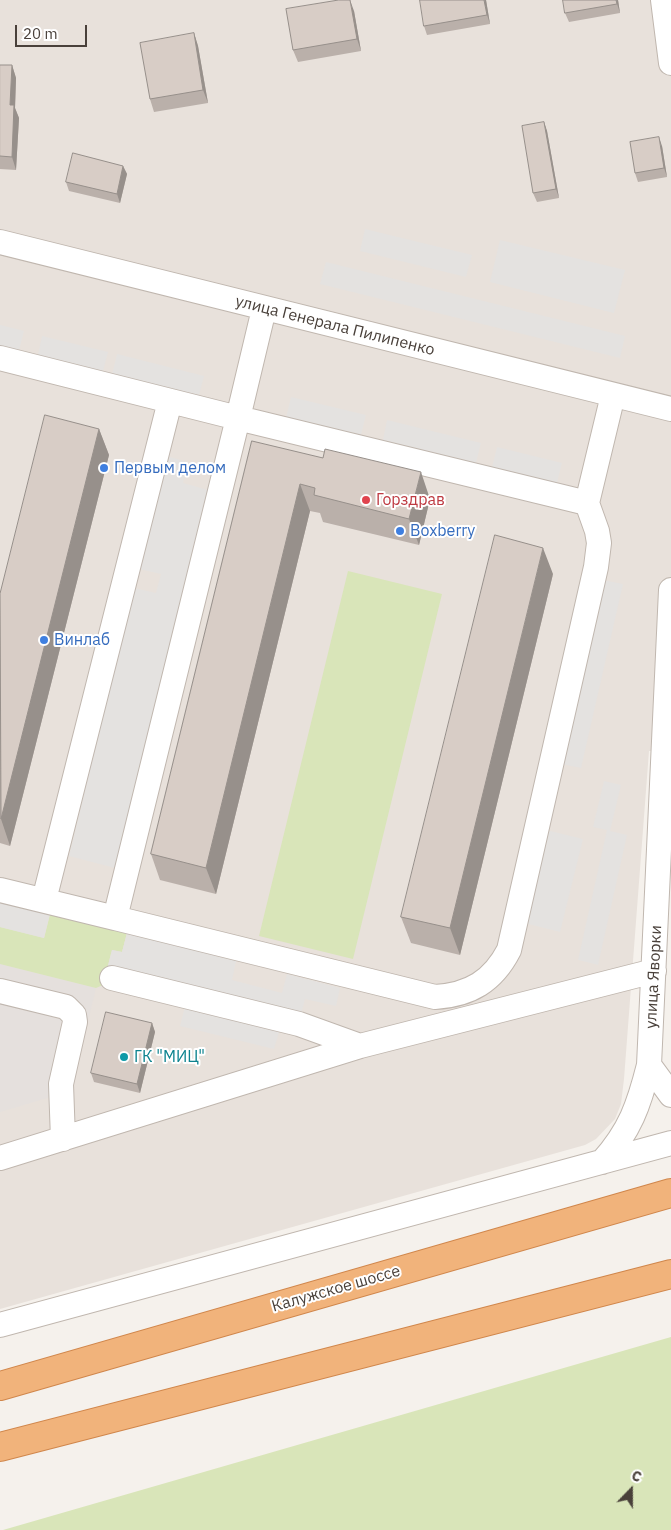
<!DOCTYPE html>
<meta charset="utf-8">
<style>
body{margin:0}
#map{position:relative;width:671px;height:1530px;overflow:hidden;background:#f5f1ec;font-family:"IBM Plex Sans",sans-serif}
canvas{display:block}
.north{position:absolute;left:606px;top:1465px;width:50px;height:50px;-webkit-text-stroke:4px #fff;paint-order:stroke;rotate:22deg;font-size:14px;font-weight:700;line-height:20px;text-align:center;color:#49403a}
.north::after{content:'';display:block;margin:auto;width:18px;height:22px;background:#49403a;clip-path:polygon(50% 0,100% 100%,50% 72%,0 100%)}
.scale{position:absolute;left:15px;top:25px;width:72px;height:22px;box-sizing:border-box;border:2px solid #49403a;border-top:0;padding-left:6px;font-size:15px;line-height:18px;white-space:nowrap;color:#49403a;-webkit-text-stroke:4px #fff;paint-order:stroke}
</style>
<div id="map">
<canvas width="671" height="1530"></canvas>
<div class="north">С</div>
<div class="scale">20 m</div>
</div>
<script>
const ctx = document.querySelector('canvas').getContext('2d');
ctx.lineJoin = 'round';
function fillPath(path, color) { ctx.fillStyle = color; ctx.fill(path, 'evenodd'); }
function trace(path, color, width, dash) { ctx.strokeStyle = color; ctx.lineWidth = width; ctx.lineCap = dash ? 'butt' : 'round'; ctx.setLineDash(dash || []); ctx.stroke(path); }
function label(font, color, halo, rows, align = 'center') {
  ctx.font = font + ' "IBM Plex Sans",sans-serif'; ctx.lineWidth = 4; ctx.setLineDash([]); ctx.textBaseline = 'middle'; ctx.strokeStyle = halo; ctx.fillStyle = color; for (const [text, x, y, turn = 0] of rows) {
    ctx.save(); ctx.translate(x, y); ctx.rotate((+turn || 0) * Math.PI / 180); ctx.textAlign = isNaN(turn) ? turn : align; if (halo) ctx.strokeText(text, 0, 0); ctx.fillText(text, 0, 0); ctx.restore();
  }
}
const residential = new Path2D(`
 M0 0H671V751H649L624 1079 621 1104 615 1119 596 1139 585 1145 0 1309Z`);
const industrial = new Path2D(`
 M0 964 96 988 71 1091 0 1112Z`);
const green = new Path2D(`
 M348 571 442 594 353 959 259 936Z
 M50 914 127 933 122 952 112 950 103 985 96 988 0 964V927L44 938Z
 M671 1337V1530H3Z`);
const parking = new Path2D(`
 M365 229 472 255 466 277 360 251Z
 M500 240 625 270 614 313 490 282Z
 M326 262 625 336 620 358 320 284Z
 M0 325 24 331 19 351 0 346Z
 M42 336 108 352 103 371 38 355Z
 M117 354 204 376 199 395 112 374Z
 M291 397 366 415 361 435 286 417Z
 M387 420 481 443 476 463 383 440Z
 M497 447 562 463 557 483 492 467Z
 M166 456 188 462 183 483 208 490 115 868 69 856 134 588 156 593 161 574 139 569Z
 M603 580 623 584 581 768 561 764Z
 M604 781 621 785 610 831 627 835 598 965 578 960 607 830 593 827Z
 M542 829 583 839 560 932 520 922Z
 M0 901 50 914 44 938 0 927Z
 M127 933 236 961 232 980 282 993 287 974 340 988 336 1006 305 999 296 1033 280 1029 274 1049 180 1026 185 1006 103 985 112 950 122 952Z`);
const minor = new Path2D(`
 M663 0 671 63
 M0 242 671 409
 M0 358 238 418 264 309
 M587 503 238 418 115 918 435 997C470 995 493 981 509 950L596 567 599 543 597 531 587 503 613 395
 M671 590 649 1065 671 1095
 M0 890 115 918
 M44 900 170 401
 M112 978 299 1024 360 1046
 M0 991 66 1007 74 1015 75 1022 61 1084 63 1139
 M0 1158 360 1046 654 971
 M602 1162C630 1131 639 1105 649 1065
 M0 1325 671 1143`);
const highway = new Path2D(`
 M0 1386 671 1193
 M0 1447 671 1274`);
const wall = new Path2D(`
 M486 0 490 24 427 35 424 26Z
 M618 0 620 13 569 22 565 13Z
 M354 11 361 51 298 62 293 50Z
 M194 33 198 46 208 103 154 112 150 99Z
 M0 65H12L16 78 15 108 19 118 16 170 0 169Z
 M544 122 547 131 559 198 537 202 533 193Z
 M662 146 667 177 638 182 635 173Z
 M123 166 127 174 120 203 69 191 66 182Z
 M99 429 109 455 10 846 0 843V594Z
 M252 441 430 499 419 545 323 522 320 513 310 511 216 894 160 880 151 854Z
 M553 574 460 955 411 943 401 917Z
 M152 1023 155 1032 140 1093 94 1082 91 1073Z`);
const shadedWall = new Path2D(`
 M350 0 354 11 361 51 357 39Z
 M484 0H486L490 24 487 15Z
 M616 0H618L620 13 617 4Z
 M194 33 198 46 208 103 203 90Z
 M12 65 16 78 15 108 19 118 16 170 12 157 10 105Z
 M544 122 547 131 559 198 556 189Z
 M659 137 662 146 667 177 664 168Z
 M123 166 127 174 120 203 117 194Z
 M99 429 109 455 10 846 1 819Z
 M421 472 430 499 419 545 409 519Z
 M300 484 310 511 216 894 206 868Z
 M543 548 553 574 460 955 450 928Z
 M152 1023 155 1032 140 1093 137 1084Z`);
const building = new Path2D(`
 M339 0H350L357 39 293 50 286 9Z
 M420 0H484L487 15 424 26Z
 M563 0H616L617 4 565 13Z
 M194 33 203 90 150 99 140 43Z
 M0 65H12L10 105H14L12 157 0 156Z
 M544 122 556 189 533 193 522 126Z
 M659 137 664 168 635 173 630 142Z
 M73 153 123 166 117 194 66 182Z
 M45 415 99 429 1 819 0 594Z
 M252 441 323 458 325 449 421 472 409 519 314 495 315 488 300 484 206 868 151 854Z
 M495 535 543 548 450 928 401 917Z
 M106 1012 152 1023 137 1084 91 1073Z`);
const markers = [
 [104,468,5,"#3f7fe0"],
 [366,500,5,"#e0444e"],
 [400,531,5,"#3f7fe0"],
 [44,640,5,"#3f7fe0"],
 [124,1057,5,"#0f9aa8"]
];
const streetNames = [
 ["улица Генерала Пилипенко",335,326,14],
 ["улица Яворки",654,977,-87],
 ["Калужское шоссе",336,1289,-16]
];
const shopNames = [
 ["Первым делом",114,468],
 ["Boxberry",410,531],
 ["Винлаб",54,640]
];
const healthNames = [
 ["Горздрав",376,500]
];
const cultureNames = [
 ["ГК \"МИЦ\"",134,1057]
];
fillPath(residential, '#e8e1db');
fillPath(industrial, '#e5e0dd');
fillPath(green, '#d9e5b9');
fillPath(parking, '#e4e2e0');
trace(minor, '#c0b7af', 26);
trace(highway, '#d0864b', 30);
trace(minor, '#fff', 24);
trace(highway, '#f1b37b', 28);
fillPath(wall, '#bab0aa');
fillPath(shadedWall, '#97908b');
fillPath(building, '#d8cdc6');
trace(building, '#97908b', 1);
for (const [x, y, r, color] of markers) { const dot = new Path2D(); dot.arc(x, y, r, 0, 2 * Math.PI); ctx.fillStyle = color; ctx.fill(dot); trace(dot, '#fff', 2); }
label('16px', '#49403a', '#fff', streetNames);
label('16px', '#366cbe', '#fff', shopNames, 'left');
label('16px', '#be3a42', '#fff', healthNames, 'left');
label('16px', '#0d838f', '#fff', cultureNames, 'left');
</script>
